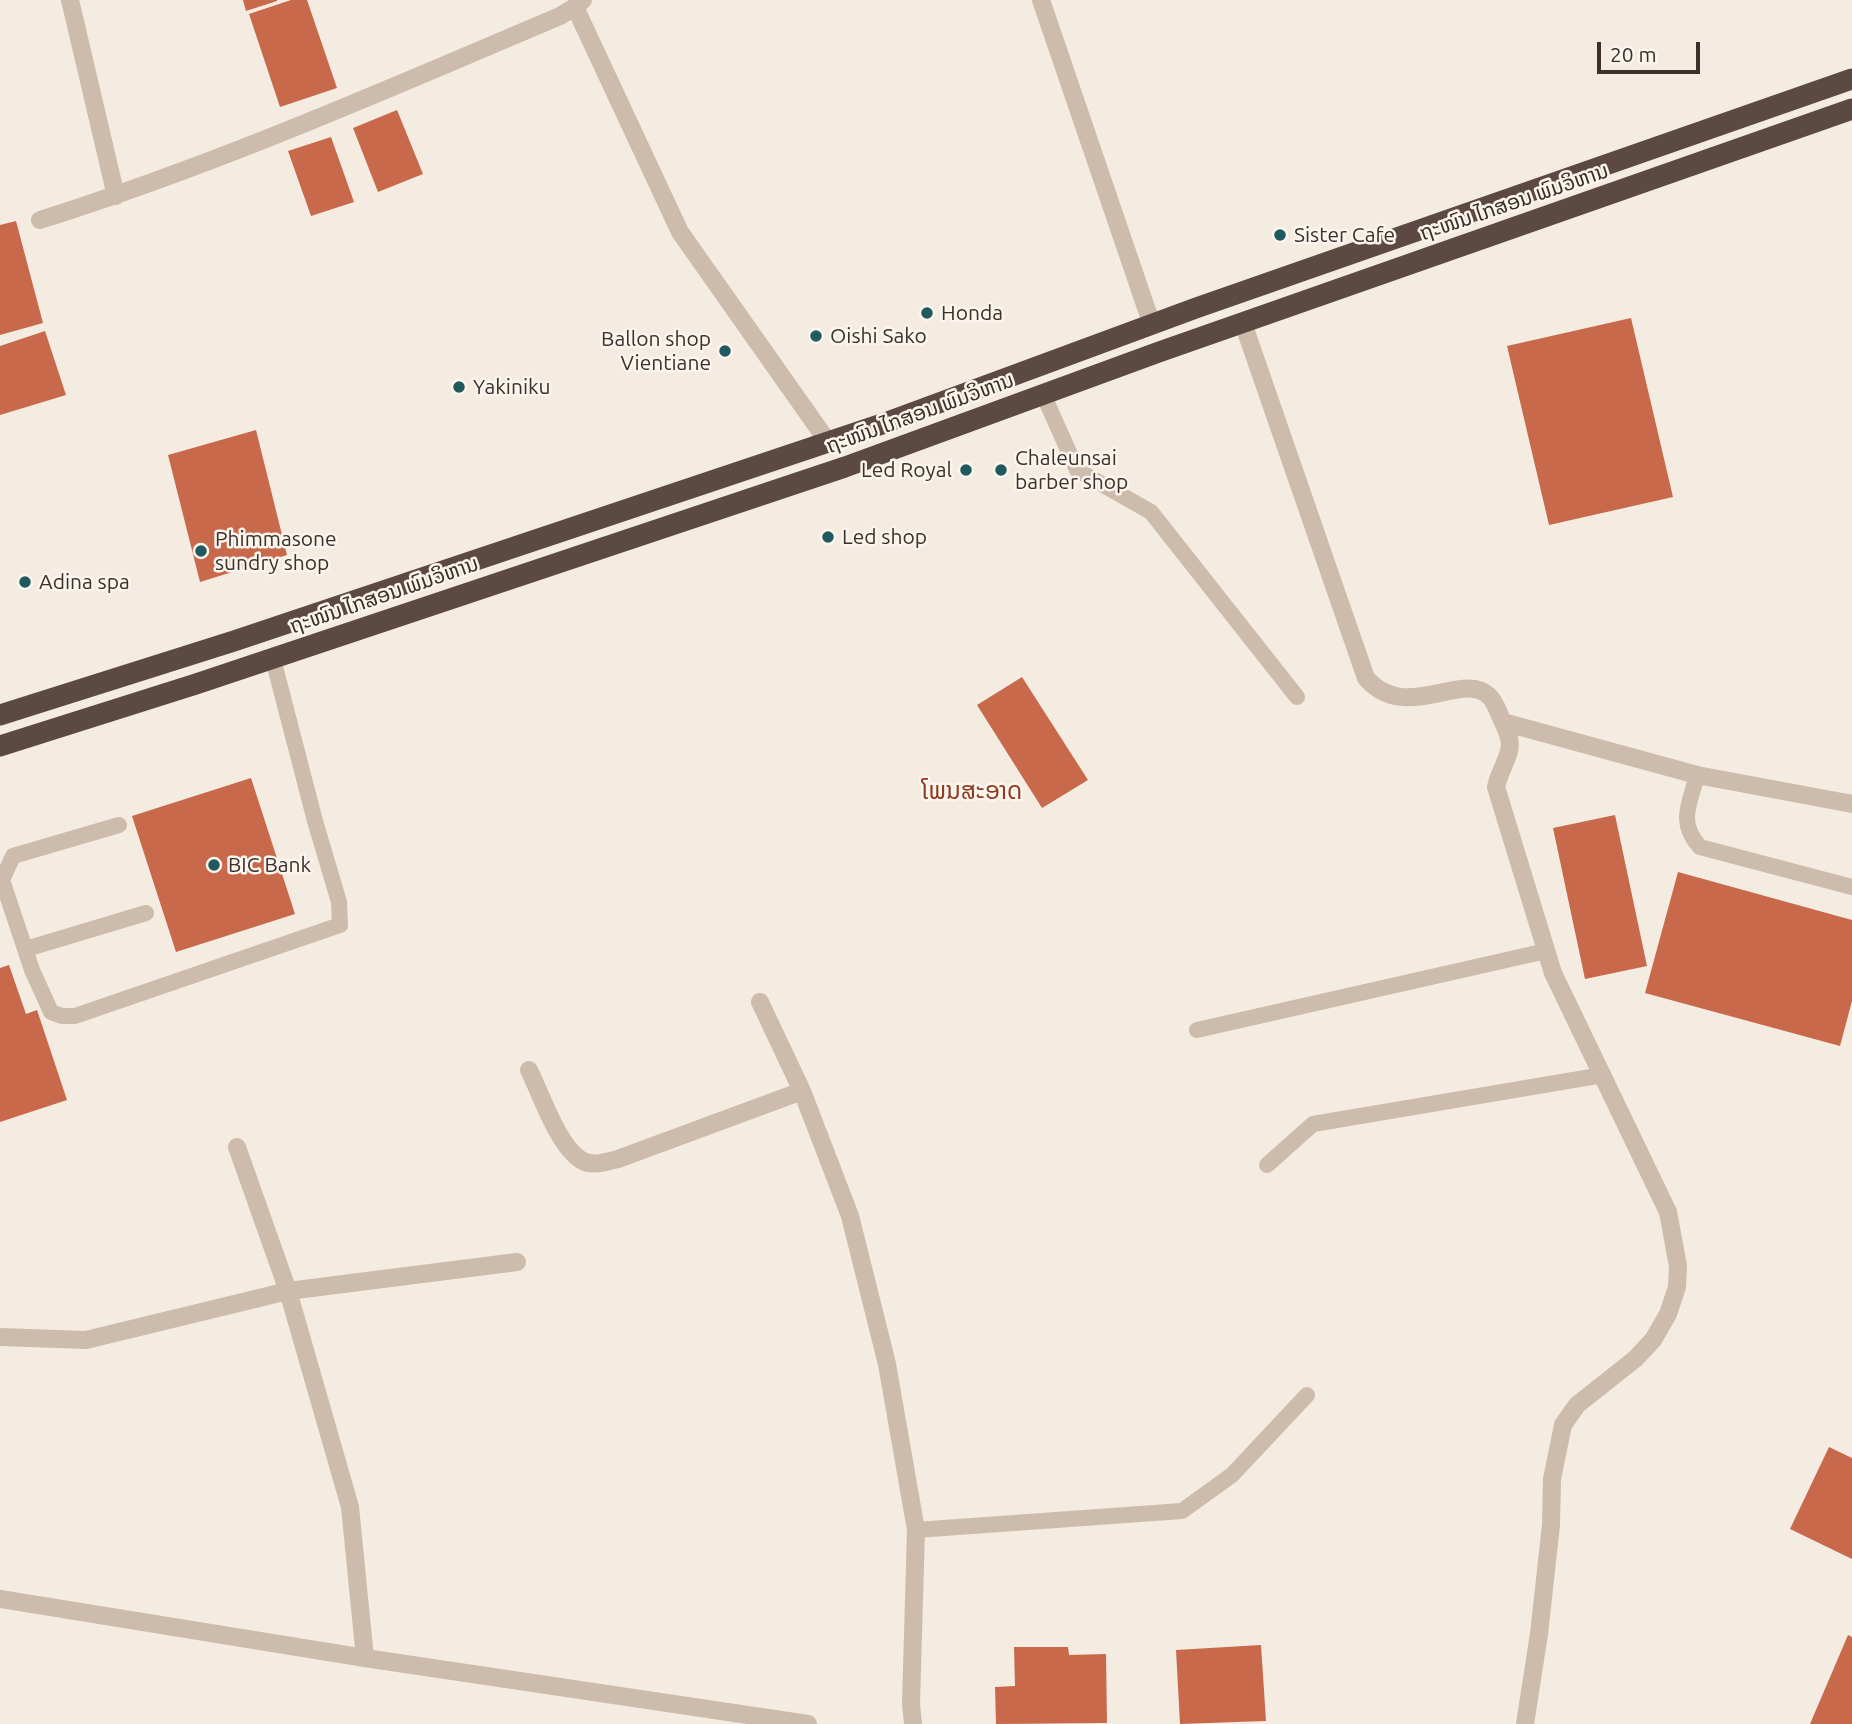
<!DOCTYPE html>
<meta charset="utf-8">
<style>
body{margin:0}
#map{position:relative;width:1852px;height:1724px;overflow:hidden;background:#f4ebe1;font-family:Ubuntu,sans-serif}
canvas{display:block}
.scale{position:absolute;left:1597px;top:42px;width:103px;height:32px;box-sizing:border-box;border:4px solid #3b302b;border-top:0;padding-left:9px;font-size:21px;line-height:24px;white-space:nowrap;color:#3b302b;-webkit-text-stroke:5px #fbf5ee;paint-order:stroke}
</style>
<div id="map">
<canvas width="1852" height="1724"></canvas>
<div class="scale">20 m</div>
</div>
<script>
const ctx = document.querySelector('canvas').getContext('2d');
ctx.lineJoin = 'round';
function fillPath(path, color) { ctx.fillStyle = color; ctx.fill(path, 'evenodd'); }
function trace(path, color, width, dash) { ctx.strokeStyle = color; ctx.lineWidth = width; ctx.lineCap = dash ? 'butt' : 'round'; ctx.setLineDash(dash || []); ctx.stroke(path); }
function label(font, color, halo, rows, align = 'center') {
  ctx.font = font + ' Ubuntu,"Noto Sans Lao",sans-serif'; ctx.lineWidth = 5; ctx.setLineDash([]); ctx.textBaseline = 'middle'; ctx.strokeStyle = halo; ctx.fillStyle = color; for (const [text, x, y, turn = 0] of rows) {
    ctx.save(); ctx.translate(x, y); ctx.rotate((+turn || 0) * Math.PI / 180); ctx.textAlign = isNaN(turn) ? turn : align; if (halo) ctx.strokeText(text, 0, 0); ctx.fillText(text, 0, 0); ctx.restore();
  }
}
const building = new Path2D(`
 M243 0H277V1L246 11Z
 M291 0H307L337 88 280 107 249 14Z
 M397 110 423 174 378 192 353 128Z
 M331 137 354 202 311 216 288 151Z
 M16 221 43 323 0 335V225Z
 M1631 318 1673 497 1549 525 1507 346Z
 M45 331 66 395 0 415V346Z
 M256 430 287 555 200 582 168 455Z
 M1022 677 1088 780 1042 808 977 705Z
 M251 778 295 914 176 952 132 816Z
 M1615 815 1647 966 1585 979 1553 828Z
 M1678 872 1852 920V1001L1840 1046 1645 993Z
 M9 965 26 1014 37 1010 67 1100 0 1122V968Z
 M1829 1447 1852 1458V1559L1790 1529Z
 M1848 1635 1852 1637V1724H1810Z
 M1261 1645 1266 1721 1180 1724 1176 1650Z
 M1014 1647H1068L1069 1655 1106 1654 1107 1723 996 1724 995 1687 1015 1686Z`);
const lane = new Path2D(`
 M1043 394 1077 470 1151 512 1297 697
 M1697 775C1690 804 1677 822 1700 847L1852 887
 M119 825 13 856 2 880 32 970 51 1012 62 1016H75L340 925 339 902 315 821 273 659
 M26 949 146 913
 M1197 1030 1546 951
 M1267 1165 1313 1124 1603 1075
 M916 1530 1182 1511 1232 1475 1307 1395`);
const street = new Path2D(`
 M70 0 116 196
 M583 0 575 7 680 232 828 442
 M1041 0 1152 325
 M40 220C218 164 388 89 560 16L575 7
 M1243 323 1366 678C1406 724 1462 670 1489 696 1495 701 1498 712 1502 720 1506 729 1512 740 1509 751 1506 763 1499 773 1496 787L1553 973 1668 1212 1678 1266 1677 1287 1668 1314 1653 1340 1635 1359 1577 1405 1563 1425 1552 1479 1551 1525 1539 1634 1525 1724
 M1503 722 1697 775 1852 804
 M760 1002 802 1091 850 1216 887 1364 916 1530 911 1704 913 1724
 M529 1070C541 1094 558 1146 581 1160 592 1167 607 1162 618 1159L802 1091
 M237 1147 288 1291 350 1507 365 1658
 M0 1337 86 1340 288 1291 517 1262
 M0 1599 365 1658 808 1724`);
const highway = new Path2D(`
 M0 715 234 641 882 424 1196 308 1852 79
 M0 746 196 684 845 467 1159 352 1852 109`);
const markers = [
 [1280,235,7,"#1f5a5e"],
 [927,313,7,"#1f5a5e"],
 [816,336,7,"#1f5a5e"],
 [725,351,7,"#1f5a5e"],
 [459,387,7,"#1f5a5e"],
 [966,470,7,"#1f5a5e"],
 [1001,470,7,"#1f5a5e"],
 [828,537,7,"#1f5a5e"],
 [201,551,7,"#1f5a5e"],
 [25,582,7,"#1f5a5e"],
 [214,865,7,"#1f5a5e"]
];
const streetNames = [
 ["ຖະໜົນ ໄກສອນ ພົມວິຫານ",1514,202,-19],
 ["ຖະໜົນ ໄກສອນ ພົມວິຫານ",920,413,-20],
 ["ຖະໜົນ ໄກສອນ ພົມວິຫານ",384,595,-19]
];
const poiNames = [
 ["Sister Cafe",1294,235],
 ["Honda",941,313],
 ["Oishi Sako",830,336],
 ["Ballon shop",711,339,"right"],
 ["Vientiane",711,363,"right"],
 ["Yakiniku",473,387],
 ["Chaleunsai",1015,458],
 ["barber shop",1015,482],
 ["Led Royal",952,470,"right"],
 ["Led shop",842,537],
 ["Phimmasone",215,539],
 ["sundry shop",215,563],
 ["Adina spa",39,582],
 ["BIC Bank",228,865]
];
const quarterNames = [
 ["ໂພນສະອາດ",972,791]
];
fillPath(building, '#c8694b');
trace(lane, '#cdbbac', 16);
trace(street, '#cdbbac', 18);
trace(highway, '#5c4a42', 21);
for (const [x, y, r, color] of markers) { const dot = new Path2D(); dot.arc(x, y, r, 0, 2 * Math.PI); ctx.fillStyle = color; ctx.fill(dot); trace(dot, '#fbf5ee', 2.5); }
label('21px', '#3b302b', '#fbf5ee', streetNames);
label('21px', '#3b302b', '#fbf5ee', poiNames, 'left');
label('24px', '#8c3b22', '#fbf5ee', quarterNames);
</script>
